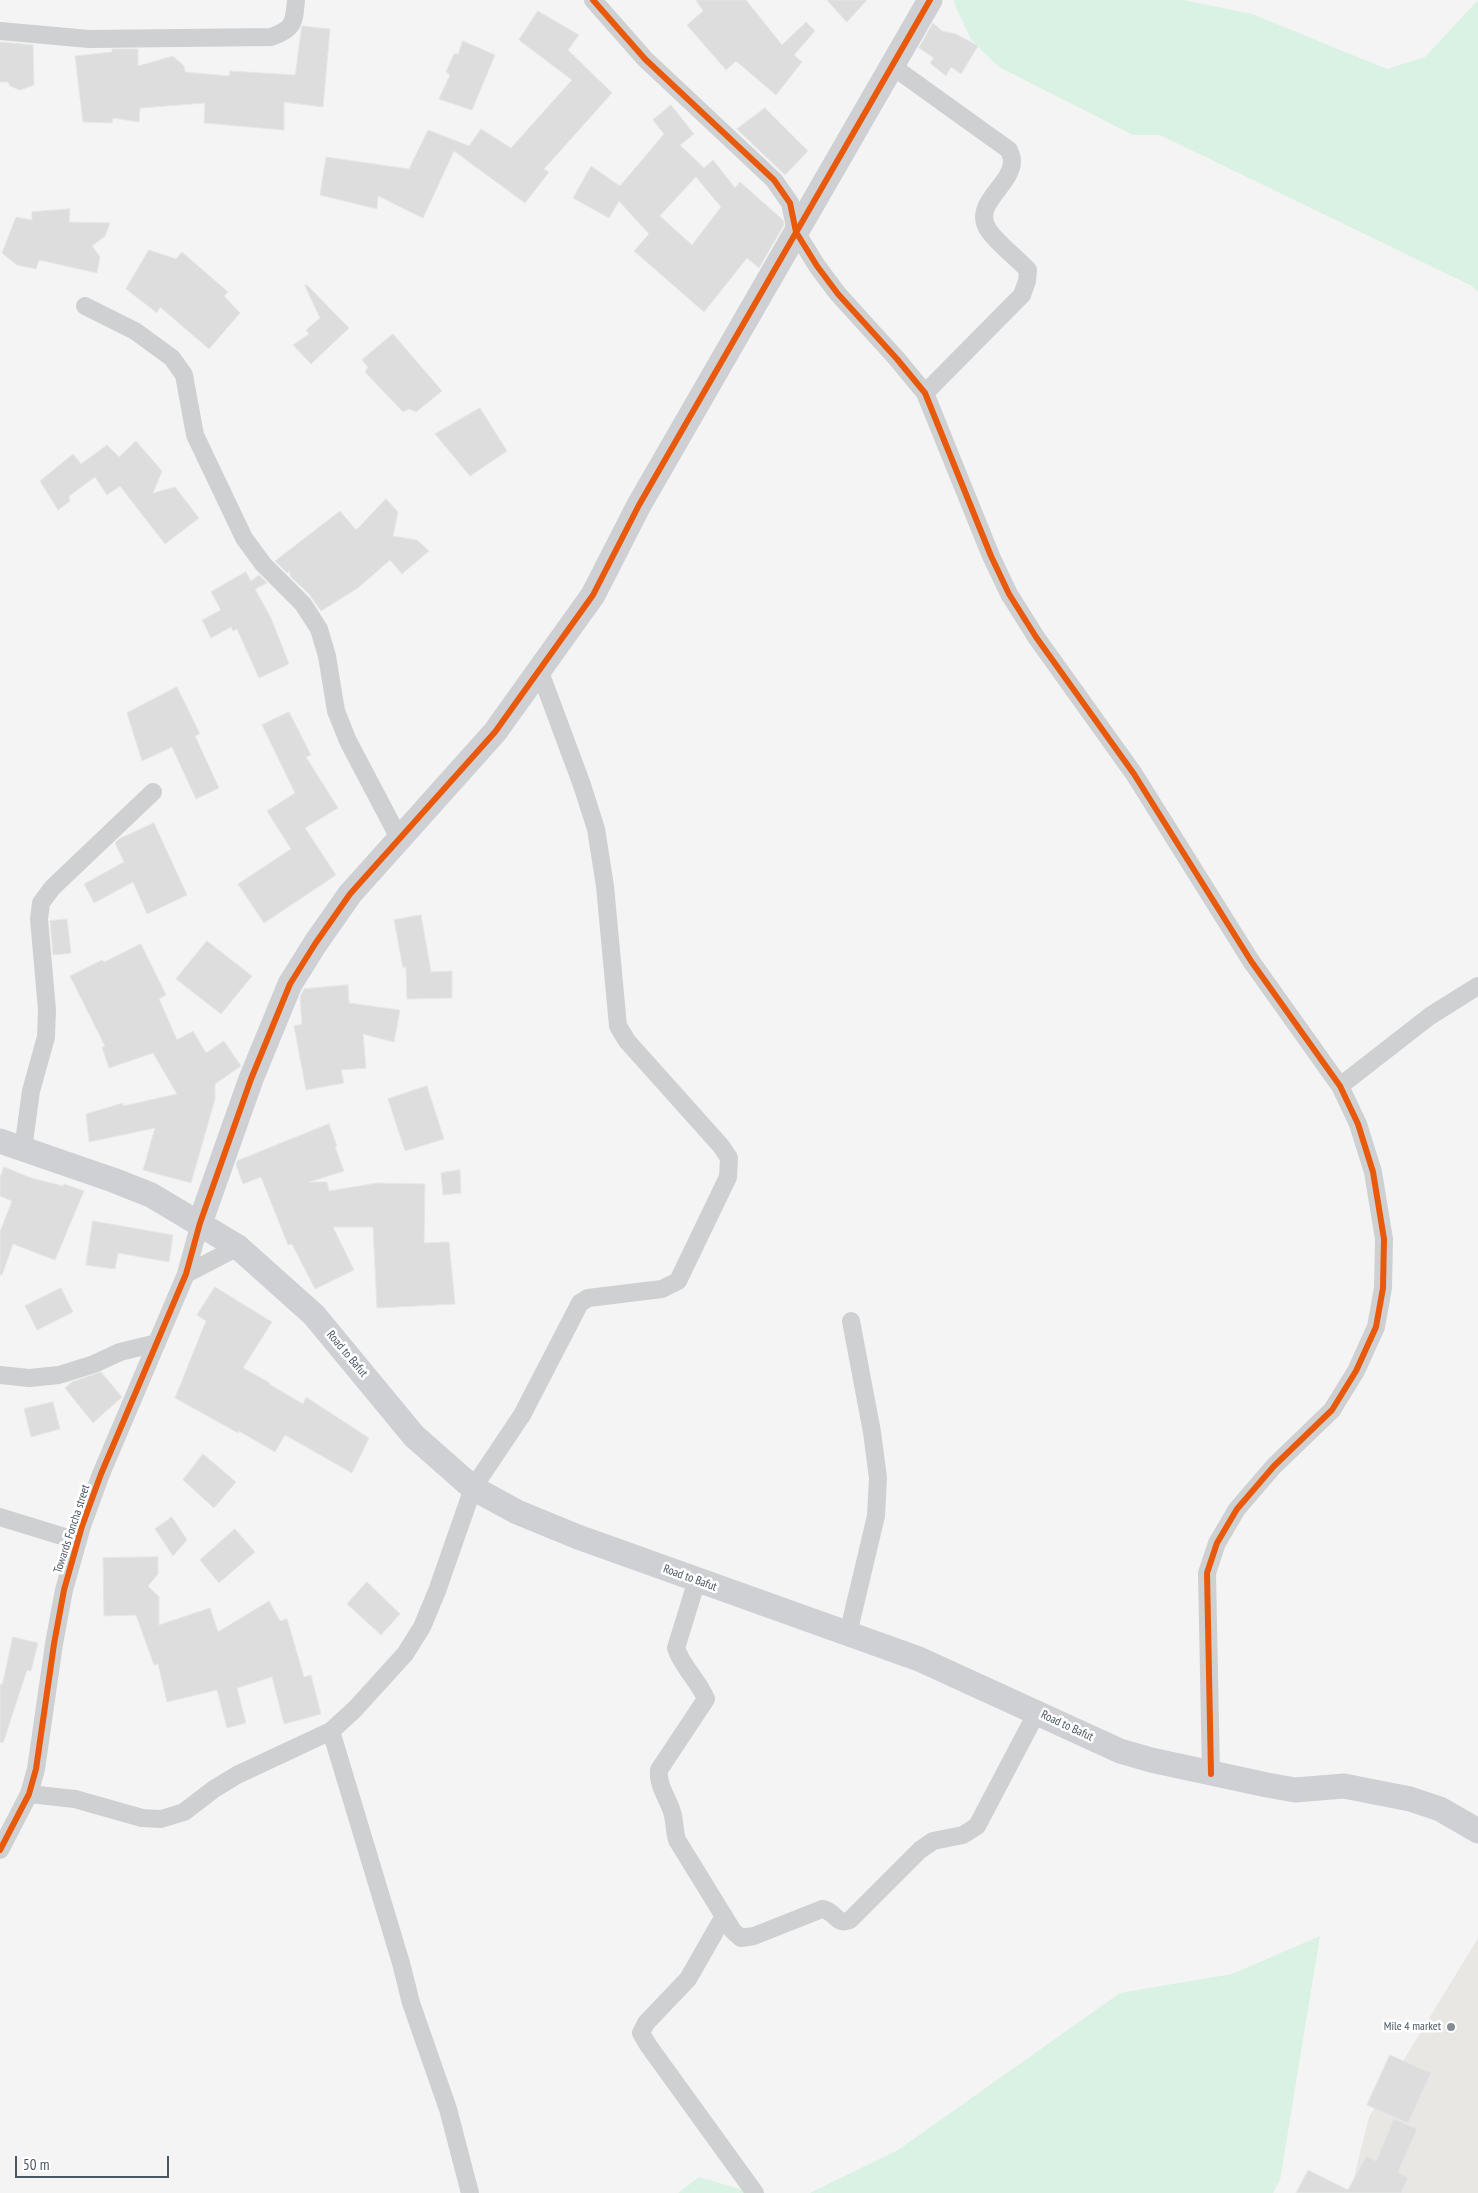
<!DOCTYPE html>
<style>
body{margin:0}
#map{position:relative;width:1478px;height:2193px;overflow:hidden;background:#f4f4f4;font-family:"PT Sans Narrow",sans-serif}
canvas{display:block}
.scale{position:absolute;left:15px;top:2156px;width:154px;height:22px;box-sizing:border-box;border:2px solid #4a5661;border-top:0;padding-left:6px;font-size:15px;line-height:18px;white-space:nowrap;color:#4a5661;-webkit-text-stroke:4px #fff;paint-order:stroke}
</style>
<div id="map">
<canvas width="1478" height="2193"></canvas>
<div class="scale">50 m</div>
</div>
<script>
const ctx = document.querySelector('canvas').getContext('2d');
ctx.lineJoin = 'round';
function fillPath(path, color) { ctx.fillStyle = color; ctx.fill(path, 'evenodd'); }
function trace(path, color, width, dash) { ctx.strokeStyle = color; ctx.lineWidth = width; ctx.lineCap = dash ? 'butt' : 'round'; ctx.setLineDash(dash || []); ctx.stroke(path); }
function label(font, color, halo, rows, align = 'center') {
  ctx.font = font + ' "PT Sans Narrow",sans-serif'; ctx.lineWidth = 5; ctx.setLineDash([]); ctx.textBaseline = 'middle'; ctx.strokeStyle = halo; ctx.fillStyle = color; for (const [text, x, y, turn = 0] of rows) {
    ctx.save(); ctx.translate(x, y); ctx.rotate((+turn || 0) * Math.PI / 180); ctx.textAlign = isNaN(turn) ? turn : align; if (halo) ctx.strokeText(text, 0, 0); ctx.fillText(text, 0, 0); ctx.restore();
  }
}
const commercial = new Path2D(`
 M1478 1938V2193H1350L1369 2117Z`);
const green = new Path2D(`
 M954 0H1184L1252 14 1387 69 1425 57 1478 0V292L1472 286 1160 135H1133L999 67 972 41 956 8Z
 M1320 1936 1280 2180 1273 2193H810L898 2150 1120 1993 1232 1974Z
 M699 2177 753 2193H678Z`);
const building = new Path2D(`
 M696 0H746L782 45 806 22 815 31 794 55 802 62 776 95 736 61 726 70 687 25 703 11Z
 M827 0H867L847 22Z
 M538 11 579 35 568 50 612 93 544 169 549 172 525 203 454 151 423 218 378 196 377 209 320 195 326 157 409 169 428 130 469 146 481 129 511 148 572 80 519 40Z
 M933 23 942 31 956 34 978 46 961 74 951 67 946 76 930 63 934 58 919 48Z
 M302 26 330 29 323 107 284 102V130L204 123 205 103 140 108 139 122 113 118 112 123 83 122 75 56 112 52V49H138V66L173 56 184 66 185 72 229 76 230 71 295 75Z
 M463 41 495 55 472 110 439 99 450 75 446 72 454 54H458Z
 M0 42 33 45 34 85 20 90 10 86 8 82H0Z
 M671 105 694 134 680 145 704 168 713 160 735 188 740 182 783 220 784 225 759 268 747 258 704 312 634 251 649 234 619 201 609 218 573 198 591 166 620 186 664 134 653 120ZM696 177 721 207 692 245 660 216Z
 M765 108 808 151 785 175 737 129Z
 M70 209 69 222 110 223 105 236 92 246 100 257 97 273 39 260 36 269 17 265 2 253 16 217 32 220V212Z
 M149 250 176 259 182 252 228 292 224 296 240 313 209 349 160 307 157 313 126 289Z
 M307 285 349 328 311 364 293 345 309 334 306 330 320 318 305 286Z
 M393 334 442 391 416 412 409 409 403 412 365 372 368 367 362 360Z
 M480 408 507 451 470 476 435 434Z
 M136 441 162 471 153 493 175 487 199 518 165 544 120 486 107 495 95 477 69 496 70 501 58 510 40 481 73 454 81 464 107 445 119 457Z
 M386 499 398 512 393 536 417 540 429 551 402 574 390 560 358 588 321 611 309 594 291 577 289 571 287 573 275 561 340 511 356 530Z
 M246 572 251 581 259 575 267 583 255 589 271 618 289 664 259 678 237 629 233 631 231 627 211 638 202 620 221 610 211 592Z
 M177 687 200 734 195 736 219 788 196 799 172 747 142 761 127 713Z
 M289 712 311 755 306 757 338 808 305 828 336 875 264 923 238 884 291 849 267 811 295 793 262 725Z
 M154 823 187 895 147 914 133 882 94 903 84 884 124 862 115 843 119 839Z
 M421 915 431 972 452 971V998L407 999 406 967 403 968 394 920Z
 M67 919 71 953 53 955 50 921Z
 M207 941 252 976 221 1014 176 979Z
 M141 944 166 995 159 999 177 1040 193 1031 206 1053 224 1041 241 1066 215 1084V1099L191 1183 143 1170 155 1128 89 1142 86 1114 123 1103V1106L177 1094 153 1053 109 1068 102 1047 105 1046 70 976 102 960 104 962Z
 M348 985 349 1003 400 1010 394 1042 363 1034 366 1068 341 1070 344 1083 306 1090 294 1026 302 1024 300 997 304 989Z
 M427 1086 444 1139 405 1151 388 1099Z
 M329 1124 337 1146 335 1147 344 1171 309 1182H327L329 1191 377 1183 425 1184 424 1243 449 1242 455 1304 377 1308 373 1227H333L354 1270 315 1289 292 1244 288 1245 261 1177 243 1184 236 1165 237 1161Z
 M4 1167 31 1178 63 1186 64 1184 84 1191 55 1260 13 1244 2 1275H0V1232L12 1201 0 1196V1178Z
 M460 1170 461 1193 443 1195 441 1173Z
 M93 1221 173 1235 169 1262 118 1253 115 1269 86 1265Z
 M215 1287 272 1322 243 1368 270 1383 269 1384 303 1404 306 1397 369 1438 352 1473 285 1435 275 1452 239 1431 238 1433 175 1398 206 1321 197 1315Z
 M61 1288 73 1312 37 1330 25 1306Z
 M101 1372 122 1397 93 1423 65 1388 72 1382Z
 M53 1402 60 1429 31 1437 24 1409Z
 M203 1454 236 1482 214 1508 183 1480Z
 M172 1517 187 1540 173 1556 155 1529Z
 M235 1529 255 1552 219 1583 200 1560Z
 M158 1557V1574L148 1586 159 1597V1625L210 1608 218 1632 269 1601 280 1621 287 1619 304 1677 311 1675 321 1714 284 1724 272 1677 237 1688 246 1723 227 1728 217 1690 167 1702 158 1664 154 1665 136 1615 104 1616 103 1558Z
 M367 1582 400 1614 381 1635 347 1604Z
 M13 1637 38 1643 31 1671 27 1670 3 1743 0 1742V1684L2 1685Z
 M1390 2055 1431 2073 1408 2123 1367 2105Z
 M1394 2119 1417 2129 1398 2172 1408 2178 1401 2193H1296L1308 2170 1348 2190 1366 2156 1376 2161Z`);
const street = new Path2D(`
 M593 0 645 59 774 180 790 203 796 232 817 266 838 294 897 359 925 393 991 556 1009 594 1036 637 1134 774 1251 961 1340 1086 1358 1124 1373 1172 1384 1239 1383 1288 1376 1327 1356 1371 1332 1410 1274 1466 1237 1509 1217 1543 1207 1573 1211 1774
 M0 31 89 39 271 37C294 29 294 23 296 0
 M892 66 1009 150C1010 153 1012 157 1012 161 1012 186 970 204 989 231 999 245 1016 257 1028 270L1027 281 1022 295 925 393
 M85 306 135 331 172 358 184 375 195 435 244 538 263 564 303 604 319 629 327 656 336 711 348 741 399 838
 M1340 1086 1430 1016 1478 986
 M23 1149 31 1091 46 1037 47 1010 39 919 41 903 52 888 153 792
 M186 1274 238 1247
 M0 1375 29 1378 59 1375 94 1364 120 1352 157 1343
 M0 1517 78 1541
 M697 1580 676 1648C682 1667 699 1681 706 1699L659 1770C657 1785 668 1798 672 1812 675 1821 674 1830 677 1840L733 1931 741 1938 754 1936 822 1909C836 1911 836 1926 850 1920L920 1850 933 1841 963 1835 977 1826 1037 1712
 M848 1634 876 1516 878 1478 872 1432 851 1321
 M331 1731 401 1963 411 2003 448 2109 470 2193
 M29 1794 75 1799 142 1818 161 1819 184 1812 214 1789 237 1775 331 1731 355 1709 405 1654 422 1627 437 1591 473 1488 522 1415 580 1303 588 1298 662 1289 678 1281 728 1177 729 1158 721 1146 627 1041 618 1026 605 886 596 829 582 785 540 672
 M0 1850 29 1794 36 1769 54 1644 64 1590 82 1526 101 1474 186 1274 200 1223
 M724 1916 688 1979 646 2023 641 2033 648 2045 755 2193`);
const secondary = new Path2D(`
 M0 1141 113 1180 151 1195 238 1247 314 1315 414 1436 473 1488 517 1512 578 1537 919 1659 1120 1751 1151 1760 1267 1785 1295 1790 1344 1786 1410 1799 1440 1809 1478 1831
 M200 1223 251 1079 290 984 315 944 350 894 495 732 593 595 639 505 930 0`);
const cycleway = new Path2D(`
 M593 0 645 59 774 180 790 203 796 232 817 266 838 294 897 359 925 393 991 556 1009 594 1036 637 1134 774 1251 961 1340 1086 1358 1124 1373 1172 1384 1239 1383 1288 1376 1327 1356 1371 1332 1410 1274 1466 1237 1509 1217 1543 1207 1573 1211 1774
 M0 1850 29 1794 36 1769 54 1644 64 1590 82 1526 101 1474 186 1274 200 1223 251 1079 290 984 315 944 350 894 495 732 593 595 639 505 930 0`);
const markers = [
 [1451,2027,5,"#868d94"]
];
const streetNames = [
 ["Road to Bafut",347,1354,50],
 ["Towards Foncha street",72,1529,-72],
 ["Road to Bafut",690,1578,20],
 ["Road to Bafut",1067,1726,25]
];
const poiNames = [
 ["Mile 4 market",1441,2027]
];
fillPath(commercial, '#e8e7e3');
fillPath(green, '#d9f2e3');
fillPath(building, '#ddddde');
trace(building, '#e5e6e7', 1);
trace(street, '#ced0d2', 18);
trace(secondary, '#ced0d4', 25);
trace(cycleway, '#e8590c', 6);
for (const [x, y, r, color] of markers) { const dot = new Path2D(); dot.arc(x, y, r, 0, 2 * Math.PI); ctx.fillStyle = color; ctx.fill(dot); trace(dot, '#fff', 2); }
label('12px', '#4a5661', '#fff', streetNames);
label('12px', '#4a5661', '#fff', poiNames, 'right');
</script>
